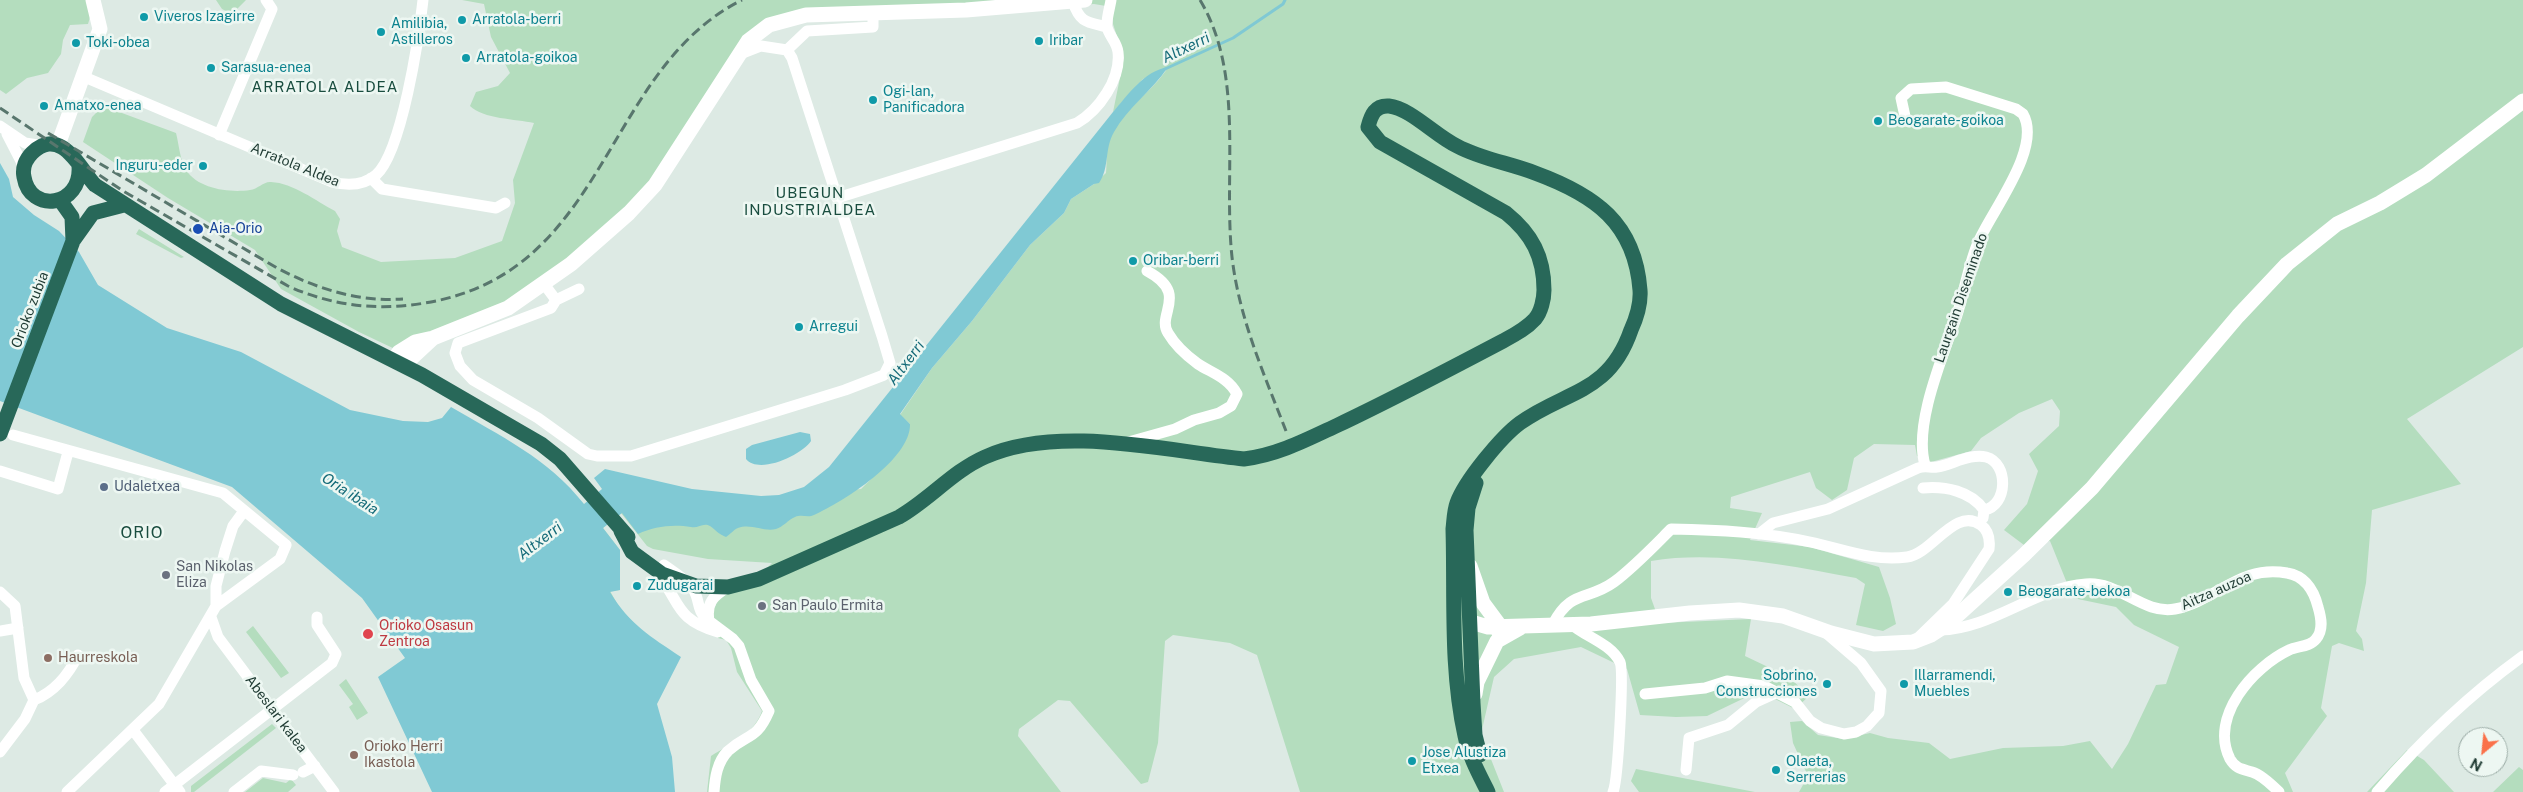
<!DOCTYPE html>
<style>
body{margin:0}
#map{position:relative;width:2523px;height:792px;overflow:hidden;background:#ddeae4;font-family:"Public Sans",sans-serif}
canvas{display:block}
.north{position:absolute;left:2458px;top:727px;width:50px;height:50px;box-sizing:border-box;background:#edf7f2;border:1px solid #9aaba5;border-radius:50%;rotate:208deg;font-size:14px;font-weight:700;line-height:20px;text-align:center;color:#1e3a32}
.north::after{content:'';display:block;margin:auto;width:18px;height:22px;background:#fa714a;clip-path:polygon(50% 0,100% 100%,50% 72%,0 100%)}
</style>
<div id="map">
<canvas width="2523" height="792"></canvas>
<div class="north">N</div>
</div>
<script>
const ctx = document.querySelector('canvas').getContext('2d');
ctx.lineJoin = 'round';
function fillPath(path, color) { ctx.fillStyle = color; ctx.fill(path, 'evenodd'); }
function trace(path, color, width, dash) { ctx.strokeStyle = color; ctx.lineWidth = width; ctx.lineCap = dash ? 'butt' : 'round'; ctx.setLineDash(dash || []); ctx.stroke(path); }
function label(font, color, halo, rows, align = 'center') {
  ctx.font = font + ' "Public Sans",sans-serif'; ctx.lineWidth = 5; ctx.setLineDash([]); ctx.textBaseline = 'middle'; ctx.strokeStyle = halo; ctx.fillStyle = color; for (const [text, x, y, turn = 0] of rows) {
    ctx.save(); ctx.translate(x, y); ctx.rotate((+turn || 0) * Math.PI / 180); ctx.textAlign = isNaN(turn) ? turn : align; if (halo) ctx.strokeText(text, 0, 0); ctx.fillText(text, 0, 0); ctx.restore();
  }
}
const green = new Path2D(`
 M0 0H95L88 24 70 25 63 40 61 54 48 73 27 78 6 94 0 90Z
 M216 0H246L232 14 222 9Z
 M462 0H2523V347L2407 419 2461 484 2372 510 2366 583 2356 631 2362 639 2364 651 2339 643 2332 646 2321 708 2327 716 2285 773 2293 792H1799L1808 776 1793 743 1790 722 1802 721 1818 735 1844 739 1870 733 1888 738 1929 743 1950 759 2003 748 2063 746 2090 741 2112 769 2128 744 2156 685 2166 684 2179 647 2134 625 2116 607 2073 598 2050 541 2024 545 2004 530 2027 504 2038 471 2029 454 2059 426 2060 411 2052 399 2019 413 1981 438 1971 451 1931 462 1917 456 1915 445 1874 444 1854 458 1847 490 1832 500 1816 488 1810 472 1731 497 1730 508 1762 513 1750 540 1810 547 1879 567 1890 598 1896 624 1883 631 1856 625 1865 584 1856 578C1788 566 1719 550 1651 561V598L1660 623 1751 619 1745 656 1789 677 1809 696 1795 709 1759 691 1707 716 1676 717 1640 715 1627 669 1581 647 1514 659 1494 677 1481 734 1504 792H1300L1257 655 1230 643 1173 635 1165 641 1158 743 1148 782 1141 784 1070 701 1058 700 1019 729 1018 736 1061 792H707L711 756C732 743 754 734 762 711L737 672 731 648 726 640 718 638 711 615 720 596 751 584 772 563 708 559 653 549 647 546 621 513 603 528 620 550V590L610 591 619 607 641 631 564 566 618 508H643L861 489 876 474 910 424 900 415 932 368 972 321 1030 245 1064 213 1071 199 1094 184 1106 173C1107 164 1106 154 1107 145 1113 115 1154 92 1168 67L1143 79 1113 112 1124 58 1113 24V12L1106 6 1094 4 811 20 771 28 754 43 642 208 540 293 397 350 359 332 281 289 255 250 168 198 83 142 92 117 103 106 176 133C179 144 180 161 186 170 198 189 230 193 250 190 258 189 264 181 271 182 293 183 316 201 335 211L340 219 337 231 342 247 381 262 455 258 502 241 515 203 513 180 534 123C516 119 483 119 470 106L476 92 498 86 510 73 491 37 484 4Z
 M139 229 184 257 181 258 136 234Z
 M253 626 289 673 281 678 246 632Z
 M346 679 368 713 357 720 349 707 353 704 339 685Z
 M272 724 276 728 194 792H191V786Z
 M2407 750 2424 760 2454 792H2367Z
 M2519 767 2523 770V792H2493Z
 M1636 769 1755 792H1639L1631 781Z
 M263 778 286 783 291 779 296 785 288 792H245Z`);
const water = new Path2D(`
 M1168 67C1152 91 1128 107 1114 132 1104 149 1110 167 1099 183L1094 184 1071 199 1064 213 1030 245 972 321 932 368 900 414 910 424C911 459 843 502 814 515 808 518 802 514 795 517 788 520 783 527 776 529 763 532 751 523 738 528 733 530 731 534 726 537 718 534 716 530 710 526 703 522 698 529 691 527 674 524 654 526 638 534L622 513 603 528 620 550V590L610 592C630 625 650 636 681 657L657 704 672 757 675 792H432L378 677 405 658 362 598 232 487 0 401V163L9 179 13 197 34 215 59 231 79 252 98 285 167 328 241 352 350 410 403 421 428 422 442 418 451 407C500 436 548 458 584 504L602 489 594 478 605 469 692 489 761 496 779 495 804 487 829 467 1113 112C1128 95 1144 71 1168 67Z
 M800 432 810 434 811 441C802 455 759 475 746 459V449L752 445Z`);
const stream = new Path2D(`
 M1165 69 1233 38 1283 4 1285 0`);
const street = new Path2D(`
 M1073 2C1080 23 1087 22 1107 27
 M787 50 807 31 873 27V15
 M82 76 332 182C348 186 363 186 376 175 402 152 419 37 423 0
 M1906 121 1901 98 1911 89 1946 87 2016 109 2023 114C2043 149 1989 214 1977 245 1968 268 1964 292 1957 315 1944 354 1913 424 1925 465
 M0 126 25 143 44 146
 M7 134 24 167
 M219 135 272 9 266 0
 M371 178 382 189 496 208 505 203
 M837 198 1077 123C1099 110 1121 79 1118 52 1117 42 1109 36 1107 27 1106 20 1110 7 1111 0
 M544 284 556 300 551 308 458 343 455 353 460 366 473 380 538 418 588 454 597 456H631L845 390 884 375 890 363 882 336 792 58 787 50 761 46 738 55
 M556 300 579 289
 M13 435 223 493 286 545 280 559 216 606
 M1125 443 1175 429 1194 420 1219 413 1231 406 1237 394C1229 378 1212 373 1198 364 1187 356 1175 345 1168 333 1156 314 1190 294 1147 271
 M0 471 58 489 68 452
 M1923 488C1945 486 1971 491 1984 510L1983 518
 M1759 534 1773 523 1828 509 1918 468C1925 465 1930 468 1937 467 1951 465 1971 453 1986 457 2009 463 2008 506 1984 510
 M664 565C674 572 686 579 693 589 701 601 695 610 709 621
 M655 571C682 601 672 618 718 632
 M0 592 15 606 24 678 34 700 25 719 0 752
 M211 617 218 637 334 792
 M1553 624C1571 589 1588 601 1614 582 1634 567 1653 547 1671 529 1717 530 1765 532 1810 542 1843 549 1873 562 1907 557 1932 554 1955 506 1981 525 1989 531 1990 541 1989 549L1953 604 1917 639
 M1571 624C1586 637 1610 643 1620 662 1624 671 1618 781 1613 792
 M1940 630C1992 629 2034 588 2086 584 2119 581 2143 615 2175 609 2216 601 2240 564 2287 573 2305 576 2314 591 2318 607 2321 617 2324 630 2316 639 2310 647 2297 646 2289 650 2253 667 2209 717 2230 759 2236 769 2242 769 2252 772 2262 775 2272 785 2279 792
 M0 631 18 628
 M1645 694 1705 688 1727 681 1764 686 1795 702 1810 721 1821 728 1844 734 1856 732 1867 726 1876 716 1879 713 1881 691 1861 663 1825 632
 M34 700C54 692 69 674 78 655
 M133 730 180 792
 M1686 770 1689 738 1728 725 1756 702 1778 692
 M303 772 315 766
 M67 792 159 704 216 606V586L225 551 233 526 244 511
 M165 792 332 663 336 654 317 625V617
 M234 792 261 771 293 775
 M714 792C715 778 717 762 728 751 748 733 756 741 769 711L751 680 739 646 733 639 709 621C706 603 713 596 728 587
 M2377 792C2421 741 2469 695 2523 656`);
const secondary = new Path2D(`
 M58 145 100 29 93 0
 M394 360 399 352 415 342 433 338 508 308 571 264 629 213 655 185 748 41 769 25 806 15 966 10 1085 0
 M404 365 432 339
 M1470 566 1483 603 1500 626 1499 633
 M1471 622 1488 627 1591 624 1690 613 1739 610 1783 616 1831 633 1874 644 1913 642 1931 635 1948 624 2024 555 2092 488 2238 316 2287 264 2337 224 2380 203 2426 175 2523 101
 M1475 694 1477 682 1497 641 1520 628`);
const highway = new Path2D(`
 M79 166C82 207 30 214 24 177 22 168 26 159 32 153 61 125 80 169 95 185L281 304 422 375 541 444 560 459 628 537
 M60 200 72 217 73 241
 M0 434 73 241 93 213 124 205
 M1476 483 1468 508 1466 530 1473 703 1475 735 1480 755
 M621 531 632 552 662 574 696 586 728 587 759 579 899 517C929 500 953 471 985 457 1058 424 1166 451 1244 459 1278 455 1308 439 1338 425 1393 399 1448 370 1503 341 1514 335 1526 329 1535 319 1541 312 1544 299 1544 290 1544 257 1532 234 1506 213L1380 142 1368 127C1371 115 1375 105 1389 106 1410 108 1437 137 1457 146 1481 159 1509 163 1535 173 1595 195 1635 223 1640 290 1641 303 1636 319 1631 330 1609 394 1566 390 1520 423 1501 437 1465 481 1457 503 1454 511 1454 521 1453 529 1455 597 1450 668 1465 736 1469 756 1479 774 1488 792`);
const rail = new Path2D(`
 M1200 0C1245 75 1223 173 1232 257 1239 318 1264 374 1286 431
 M0 108 123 191 288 286C332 306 378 311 425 303 609 273 602 70 742 0
 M48 133 277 268C317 289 358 302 403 299`);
const markers = [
 [144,17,5,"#0f9aa8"],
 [462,20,5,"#0f9aa8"],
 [381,32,5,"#0f9aa8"],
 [1039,41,5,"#0f9aa8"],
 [76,43,5,"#0f9aa8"],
 [466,58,5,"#0f9aa8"],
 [211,68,5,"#0f9aa8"],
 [873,100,5,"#0f9aa8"],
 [44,106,5,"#0f9aa8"],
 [1878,121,5,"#0f9aa8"],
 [203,166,5,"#0f9aa8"],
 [198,229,6,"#1a4fb4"],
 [1133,261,5,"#0f9aa8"],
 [799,327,5,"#0f9aa8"],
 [104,487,5,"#5c6f8a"],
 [166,575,5,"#6b7280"],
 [637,586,5,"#0f9aa8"],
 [2008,592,5,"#0f9aa8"],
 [762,606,5,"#6b7280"],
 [368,634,6,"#e0444e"],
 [48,658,5,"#8d6e63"],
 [1827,684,5,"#0f9aa8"],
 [1904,684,5,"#0f9aa8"],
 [354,755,5,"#8d6e63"],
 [1412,761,5,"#0f9aa8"],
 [1776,770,5,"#0f9aa8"]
];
const cultureNames = [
 ["Viveros Izagirre",154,17],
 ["Arratola-berri",472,20],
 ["Amilibia,",391,24],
 ["Astilleros",391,40],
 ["Iribar",1049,41],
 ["Toki-obea",86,43],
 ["Arratola-goikoa",476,58],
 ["Sarasua-enea",221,68],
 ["Ogi-lan,",883,92],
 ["Panificadora",883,108],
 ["Amatxo-enea",54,106],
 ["Beogarate-goikoa",1888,121],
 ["Inguru-eder",193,166,"right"],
 ["Oribar-berri",1143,261],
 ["Arregui",809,327],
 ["Zudugarai",647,586],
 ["Beogarate-bekoa",2018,592],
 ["Sobrino,",1817,676,"right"],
 ["Construcciones",1817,692,"right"],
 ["Illarramendi,",1914,676],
 ["Muebles",1914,692],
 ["Jose Alustiza",1422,753],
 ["Etxea",1422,769],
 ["Olaeta,",1786,762],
 ["Serrerias",1786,778]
];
const streetNames = [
 ["Arratola Aldea",295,165,22],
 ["Laurgain Diseminado",1961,298,-71],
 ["Orioko zubia",30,310,-69],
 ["Aitza auzoa",2216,591,-24],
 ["Abeslari kalea",276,714,53]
];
const transitNames = [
 ["Aia-Orio",209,229]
];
const serviceNames = [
 ["Udaletxea",114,487]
];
const worshipNames = [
 ["San Nikolas",176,567],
 ["Eliza",176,583],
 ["San Paulo Ermita",772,606]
];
const healthNames = [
 ["Orioko Osasun",379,626],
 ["Zentroa",379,642]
];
const educationNames = [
 ["Haurreskola",58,658],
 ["Orioko Herri",364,747],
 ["Ikastola",364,763]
];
const waterNames = [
 ["Altxerri",1186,48,-26],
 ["Altxerri",906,363,-53],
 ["Oria ibaia",350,494,33],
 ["Altxerri",540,541,-37]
];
const neighbourhoodNames = [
 ["ARRATOLA ALDEA",325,87],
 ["UBEGUN",810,193],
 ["INDUSTRIALDEA",810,210]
];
const quarterNames = [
 ["ORIO",142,533]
];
fillPath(green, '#b4ddbe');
fillPath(water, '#80c9d4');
trace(stream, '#80c9d4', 3);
trace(street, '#fff', 11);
trace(secondary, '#fff', 15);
trace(highway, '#286859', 15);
trace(rail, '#58766d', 3, [10, 5]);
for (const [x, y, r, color] of markers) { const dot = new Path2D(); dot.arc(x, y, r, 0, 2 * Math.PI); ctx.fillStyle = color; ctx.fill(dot); trace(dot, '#edf7f2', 2); }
label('14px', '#0d838f', '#edf7f2', cultureNames, 'left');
label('14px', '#1e3a32', '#edf7f2', streetNames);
label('14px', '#164399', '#edf7f2', transitNames, 'left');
label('14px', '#4e5e75', '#edf7f2', serviceNames, 'left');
label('14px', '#5b616d', '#edf7f2', worshipNames, 'left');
label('14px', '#be3a42', '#edf7f2', healthNames, 'left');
label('14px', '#785e54', '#edf7f2', educationNames, 'left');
label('italic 15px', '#156b79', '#edf7f2', waterNames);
ctx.letterSpacing = '1px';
label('15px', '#194d3f', '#edf7f2', neighbourhoodNames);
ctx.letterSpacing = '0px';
ctx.letterSpacing = '1px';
label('16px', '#194d3f', '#edf7f2', quarterNames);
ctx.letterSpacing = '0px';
</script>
